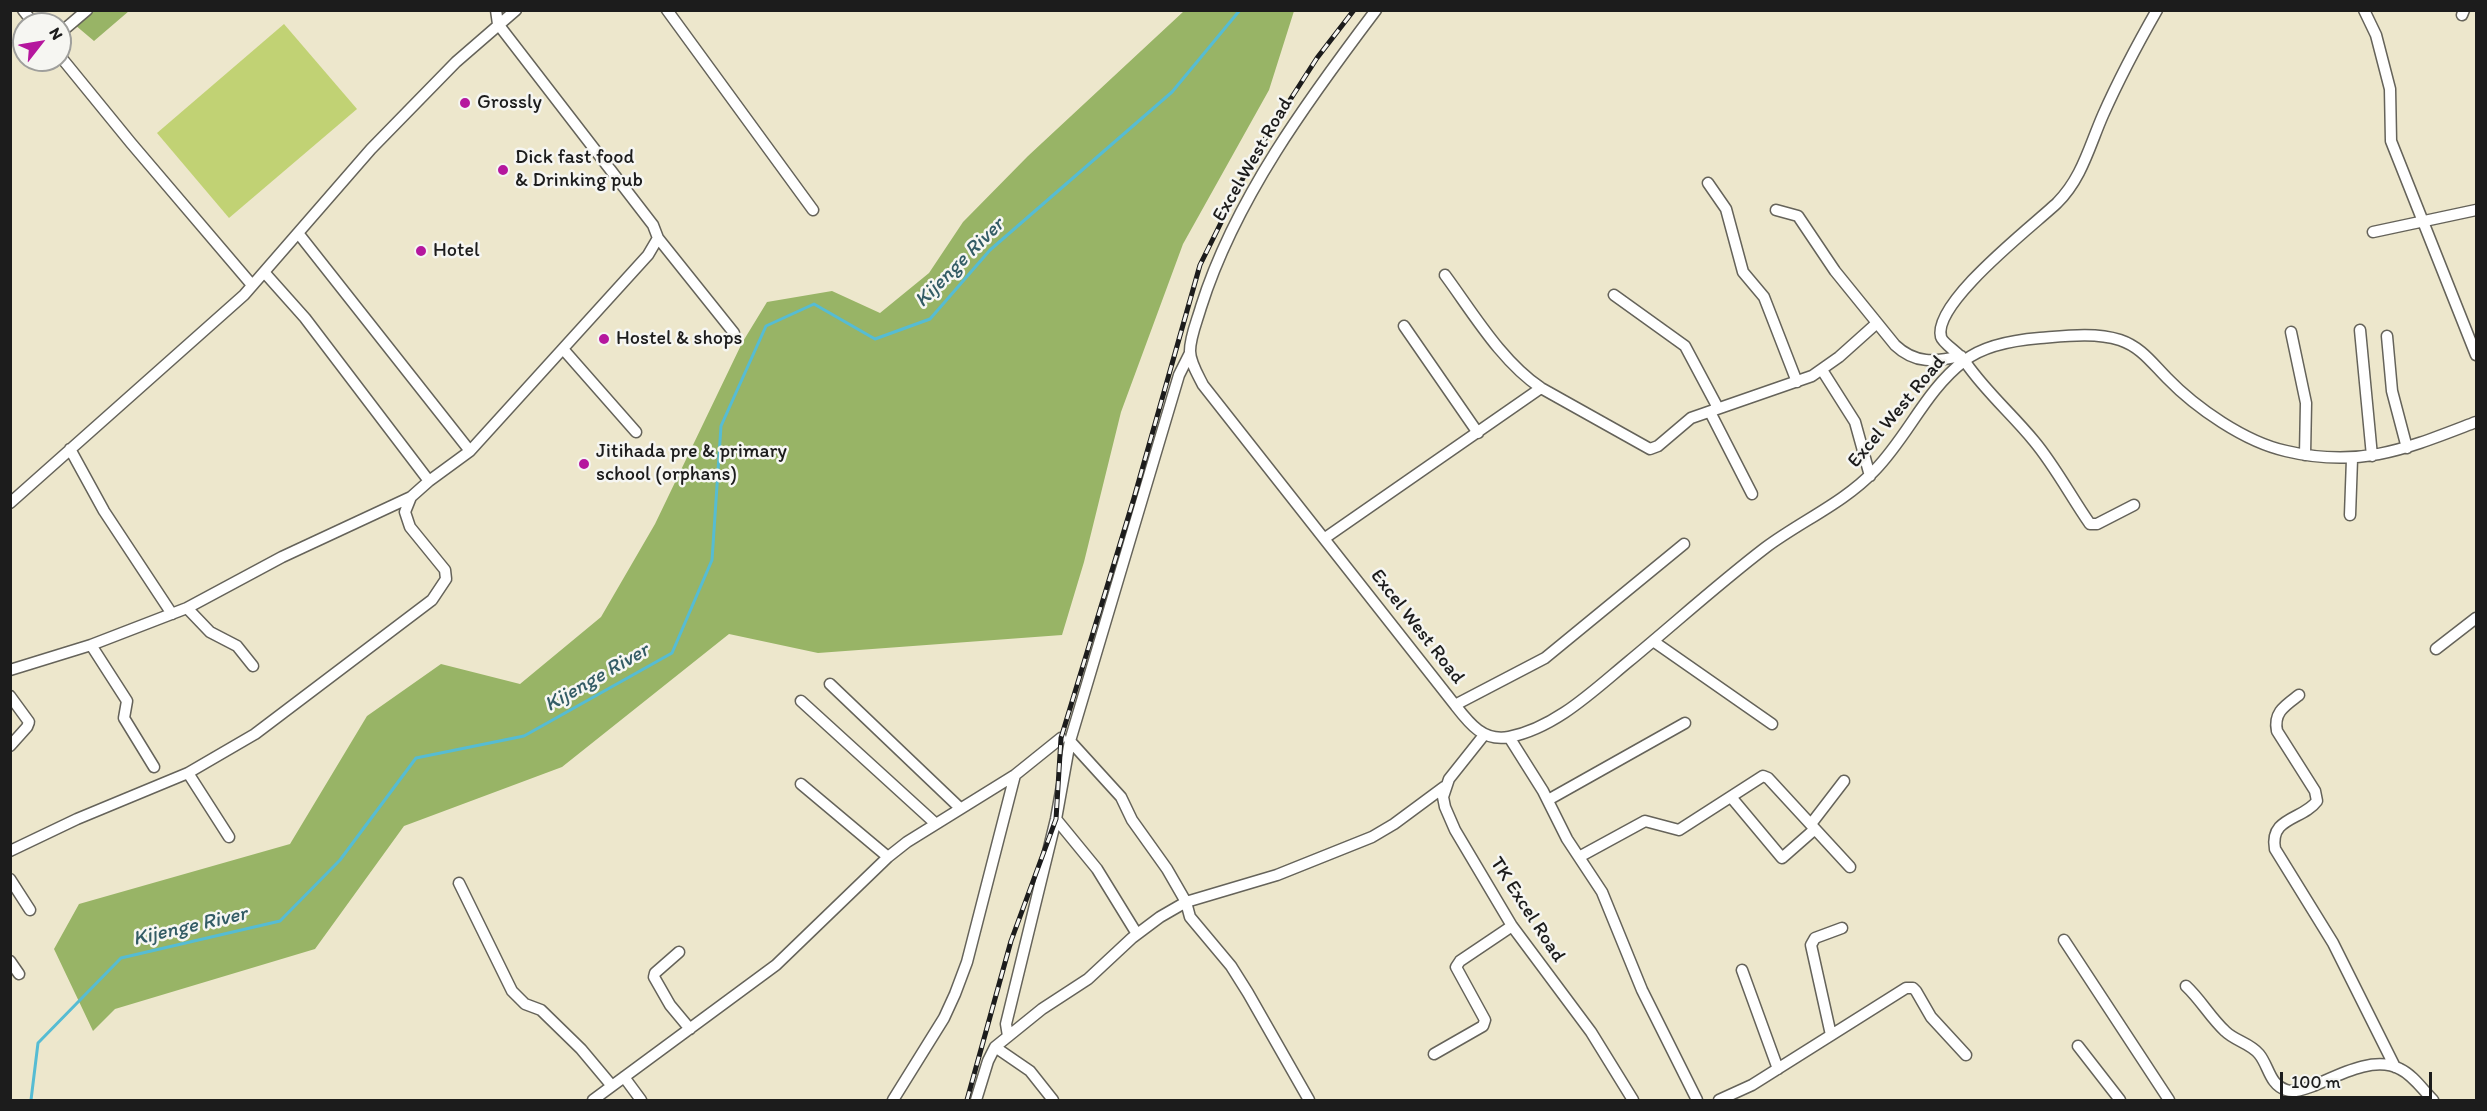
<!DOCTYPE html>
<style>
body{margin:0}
#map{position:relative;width:2487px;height:1111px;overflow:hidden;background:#ede7cc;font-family:Itim,sans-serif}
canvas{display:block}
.frame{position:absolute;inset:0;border:12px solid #1c1c1c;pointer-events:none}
.north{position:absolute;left:12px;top:12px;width:60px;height:60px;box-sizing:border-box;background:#f6f6f2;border:2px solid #9f9f9c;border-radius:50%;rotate:59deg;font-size:16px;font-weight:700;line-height:24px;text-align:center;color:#1c1c1c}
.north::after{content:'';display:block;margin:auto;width:21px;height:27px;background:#b5179e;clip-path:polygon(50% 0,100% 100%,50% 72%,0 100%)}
.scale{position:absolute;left:2280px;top:1072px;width:152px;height:27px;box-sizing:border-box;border:3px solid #1c1c1c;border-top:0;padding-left:8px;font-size:18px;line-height:21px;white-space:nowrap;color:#1c1c1c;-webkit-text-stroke:4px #f6f6f2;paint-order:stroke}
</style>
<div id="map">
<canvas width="2487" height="1111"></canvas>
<div class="frame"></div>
<div class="north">N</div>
<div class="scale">100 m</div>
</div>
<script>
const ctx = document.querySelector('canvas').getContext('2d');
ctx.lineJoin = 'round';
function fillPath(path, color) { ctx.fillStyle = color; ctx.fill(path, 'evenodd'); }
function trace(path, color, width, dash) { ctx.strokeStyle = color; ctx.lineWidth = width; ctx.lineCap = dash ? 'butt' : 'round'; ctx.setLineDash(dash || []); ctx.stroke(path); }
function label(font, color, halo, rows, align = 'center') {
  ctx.font = font + ' Itim,sans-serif'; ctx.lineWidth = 5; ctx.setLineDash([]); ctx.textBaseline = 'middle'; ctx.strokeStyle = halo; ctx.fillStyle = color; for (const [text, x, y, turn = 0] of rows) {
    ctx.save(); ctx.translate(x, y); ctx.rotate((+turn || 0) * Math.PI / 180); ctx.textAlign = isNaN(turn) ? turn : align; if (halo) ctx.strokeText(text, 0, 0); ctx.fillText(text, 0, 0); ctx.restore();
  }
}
const green = new Path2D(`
 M284 24 357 109 229 218 157 133Z`);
const forest = new Path2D(`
 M78 11H129L94 41 68 19Z
 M1184 11H1294L1269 90 1183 244 1121 412 1084 562 1062 635 818 653 729 634 562 767 404 826 315 949 115 1009 93 1031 54 949 79 904 290 844 367 716 441 664 520 684 601 617 655 524 742 343 767 302 832 291 880 313 929 273 963 222 1028 156Z`);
const stream = new Path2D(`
 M31 1100 38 1043 121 958 280 921 340 860 416 758 524 736 672 653 712 560 721 426 766 326 814 304 875 339 930 319 990 250 1172 92 1240 10`);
const minor = new Path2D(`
 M23 10 34 24
 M667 10 813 210
 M1376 10C1308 100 1235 199 1201 307 1197 321 1190 337 1190 351 1190 362 1198 375 1203 385L1455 705C1469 723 1483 742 1509 737 1555 728 1593 691 1628 662 1674 624 1718 584 1765 548 1801 521 1844 503 1875 470 1908 436 1926 390 1964 361 1984 345 2015 340 2040 338 2065 336 2095 332 2120 340 2141 347 2152 363 2167 378 2196 408 2245 442 2286 451 2361 469 2408 448 2476 422
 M2364 10 2376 35 2390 89 2391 141 2476 355
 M2462 15 2464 10
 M60 33 87 10
 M60 56 131 143 252 285
 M1708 183 1726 209 1743 272 1764 297 1797 382
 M1776 210 1798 216 1835 271 1895 345C1915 364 1935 362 1961 356
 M2373 232 2476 210
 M298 233 470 451
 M658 238 734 333
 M264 272 305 318 429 481
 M1445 275C1473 313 1501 361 1541 388L1650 449 1658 446 1691 418 1812 376 1839 357 1877 323
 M1614 295 1685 346 1718 408
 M1404 326 1478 433
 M2360 330 2372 456
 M2291 332 2306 403 2305 455
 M2387 336 2392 391 2407 448
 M563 349 636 432
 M1822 370 1855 422 1870 476
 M1710 412 1752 494
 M70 449 104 511 172 614
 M10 503 244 295 371 149 456 62 516 10
 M2134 505 2097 524H2090C2071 497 2055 466 2034 441 2012 414 1986 392 1966 363 1961 354 1943 344 1941 337 1932 303 2034 225 2057 203 2082 178 2089 147 2103 115 2119 79 2137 45 2157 10
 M2350 515 2352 459
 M1325 538 1541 388
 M187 608 210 632 237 646 253 666
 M1653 641 1772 724
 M91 645 127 701 124 718 154 767
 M2436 649 2476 618
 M10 670 91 645 187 608 282 557 411 497
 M830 684 960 808
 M2299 695C2286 705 2273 712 2277 731L2315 791 2317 801C2303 820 2269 817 2275 849L2333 943 2395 1067
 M10 696 29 722 27 727 10 746
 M801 701 936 824
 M1455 705 1545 658 1684 544
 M1484 735 1449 779 1443 797 1445 807 1455 830 1512 926 1591 1032 1633 1100
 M1509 737 1543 791 1567 839 1602 892 1642 990 1697 1100
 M1070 741 1121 797 1132 820 1167 869 1186 902 1190 917 1231 966 1248 993 1309 1100
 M188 773 229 837
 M801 784 888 857
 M1731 797 1782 858 1815 829
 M1548 800 1685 723
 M1056 819 1097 869 1137 934
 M1811 824 1844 781
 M10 851 77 819 188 773 255 734 432 600 446 579 445 570 410 527 405 512 411 497 429 481 470 451 648 255 658 238 653 225 498 24 496 10
 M1579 857 1645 821 1679 830 1763 776 1768 778 1850 867
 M10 879 30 910
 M459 883 512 991 525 1004 541 1010 581 1049 612 1086
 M2064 940 2169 1100
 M679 952 655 973 654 977 670 1005 690 1029
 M10 961 19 974
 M1742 970 1778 1069
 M2186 986C2201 1000 2210 1017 2225 1031 2235 1041 2250 1043 2259 1054 2269 1066 2269 1084 2286 1090 2294 1093 2305 1089 2313 1086 2337 1076 2374 1055 2400 1069 2413 1075 2423 1090 2433 1100
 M1831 1035 1811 945 1815 938 1842 928
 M1008 1036 1006 1024 1056 819 1070 741 1179 375 1190 353
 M2078 1046 2120 1100
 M995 1047 1030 1071 1053 1100
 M1434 1054 1483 1026 1485 1020 1456 967 1460 961 1512 926
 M624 1077 641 1100
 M593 1100 776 965 888 857 907 842 1015 775 1061 738
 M893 1100 944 1018 955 994 967 962 1015 775
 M976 1100 988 1061 995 1047 1042 1009 1088 979 1132 938 1160 917 1186 902 1277 875 1372 837 1394 824 1444 787
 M1719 1100 1752 1085 1906 988H1913L1916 991 1931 1017 1966 1055`);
const rail = new Path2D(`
 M967 1100 1011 941 1056 819 1061 738 1134 498 1200 265 1254 156 1317 58 1354 10`);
const markers = [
 [465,103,6,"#b5179e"],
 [503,170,6,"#b5179e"],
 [421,251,6,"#b5179e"],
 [604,339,6,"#b5179e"],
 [584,464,6,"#b5179e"]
];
const poiNames = [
 ["Grossly",477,103],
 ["Dick fast food",515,158],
 ["& Drinking pub",515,181],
 ["Hotel",433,251],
 ["Hostel & shops",616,339],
 ["Jitihada pre & primary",596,452],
 ["school (orphans)",596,475]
];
const streetNames = [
 ["Excel West Road",1253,160,-60],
 ["Excel West Road",1897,412,-50],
 ["Excel West Road",1417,627,52],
 ["TK Excel Road",1527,910,57]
];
const waterNames = [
 ["Kijenge River",960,263,-45],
 ["Kijenge River",597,678,-30],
 ["Kijenge River",190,927,-13]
];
fillPath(green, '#c1d274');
fillPath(forest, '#98b466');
trace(stream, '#56bcd3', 3);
trace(minor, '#65635a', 13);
trace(minor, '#fff', 10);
trace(rail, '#1c1c1c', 5);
trace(rail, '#f6f6f2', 3, [9]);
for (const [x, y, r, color] of markers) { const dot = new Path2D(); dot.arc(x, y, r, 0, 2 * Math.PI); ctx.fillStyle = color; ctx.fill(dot); trace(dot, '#f6f6f2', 2); }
label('20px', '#1c1c1c', '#f6f6f2', poiNames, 'left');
label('20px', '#1c1c1c', '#f6f6f2', streetNames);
label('italic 21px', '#335c65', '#f6f6f2', waterNames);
</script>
